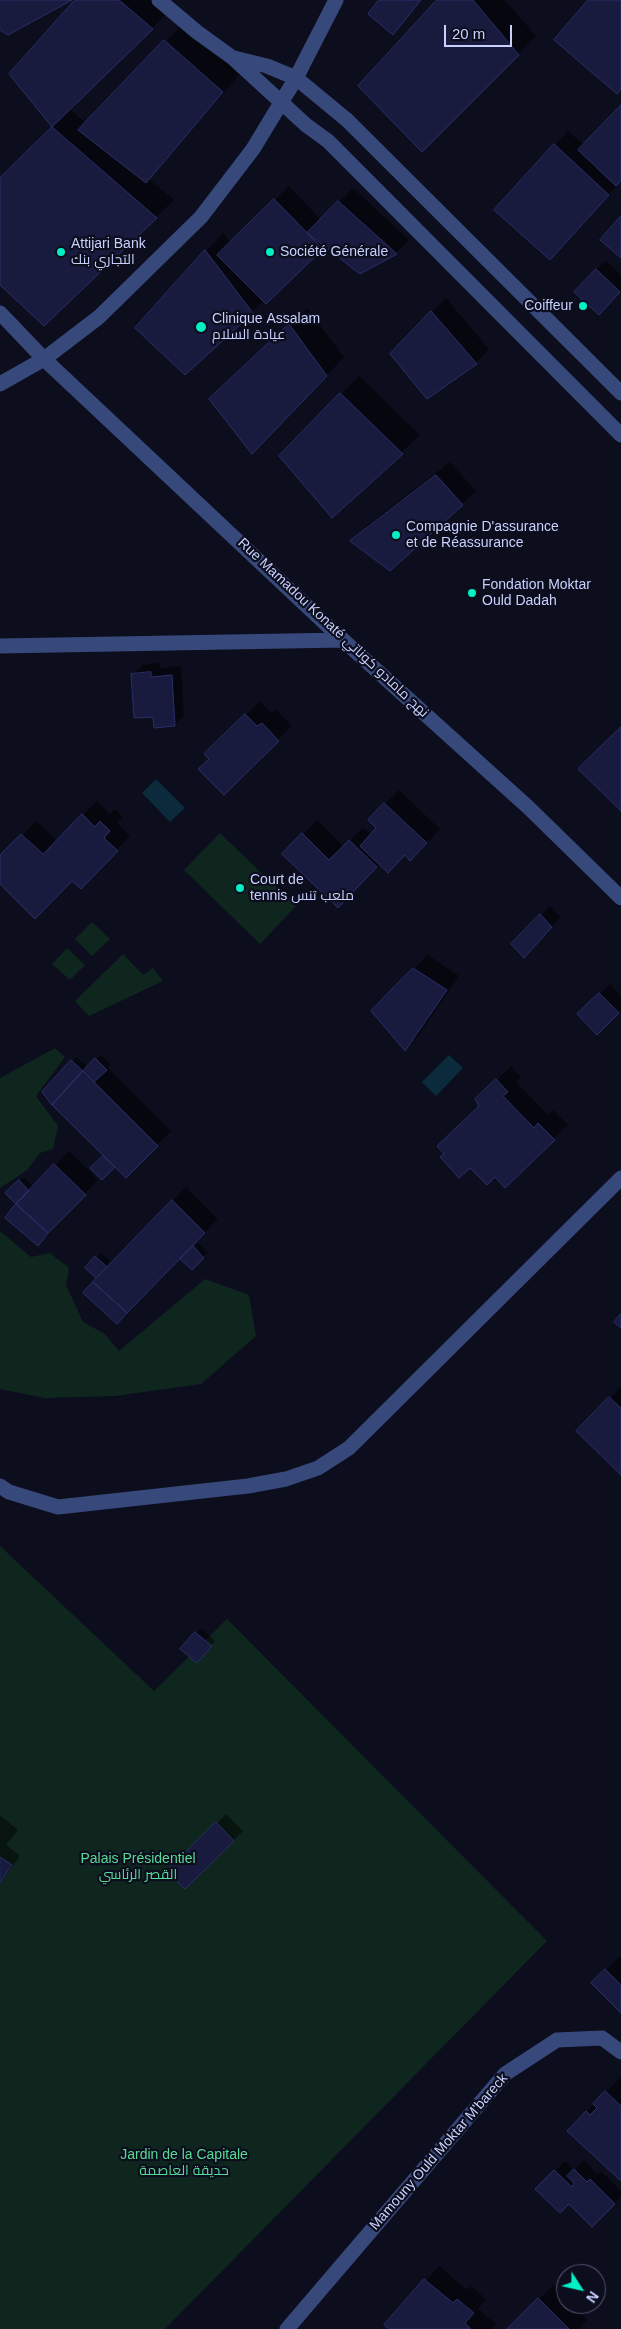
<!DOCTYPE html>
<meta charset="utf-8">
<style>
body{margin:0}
#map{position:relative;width:621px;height:2329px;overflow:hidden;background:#0c0d1d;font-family:Helvetica,sans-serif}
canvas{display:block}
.north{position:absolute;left:556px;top:2264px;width:50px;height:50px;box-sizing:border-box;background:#0c0d1d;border:1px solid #575b77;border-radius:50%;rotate:125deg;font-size:14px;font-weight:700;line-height:20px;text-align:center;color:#c8d1fe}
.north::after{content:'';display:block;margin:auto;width:18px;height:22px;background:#04efc4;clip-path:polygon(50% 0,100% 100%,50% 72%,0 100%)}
.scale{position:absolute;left:444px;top:25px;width:68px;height:22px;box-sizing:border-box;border:2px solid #c8d1fe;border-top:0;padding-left:6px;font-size:15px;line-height:18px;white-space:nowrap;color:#c8d1fe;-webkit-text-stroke:4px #0c0d1d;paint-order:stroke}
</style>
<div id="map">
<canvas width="621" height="2329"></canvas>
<div class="north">N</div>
<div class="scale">20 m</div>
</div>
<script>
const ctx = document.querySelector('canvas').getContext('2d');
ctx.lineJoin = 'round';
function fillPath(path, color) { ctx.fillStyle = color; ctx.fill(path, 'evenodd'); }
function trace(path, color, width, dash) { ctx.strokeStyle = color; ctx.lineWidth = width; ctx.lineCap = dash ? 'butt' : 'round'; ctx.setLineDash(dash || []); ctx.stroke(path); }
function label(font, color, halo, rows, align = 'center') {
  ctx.font = font + ' Helvetica,Cairo,sans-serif'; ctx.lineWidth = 4.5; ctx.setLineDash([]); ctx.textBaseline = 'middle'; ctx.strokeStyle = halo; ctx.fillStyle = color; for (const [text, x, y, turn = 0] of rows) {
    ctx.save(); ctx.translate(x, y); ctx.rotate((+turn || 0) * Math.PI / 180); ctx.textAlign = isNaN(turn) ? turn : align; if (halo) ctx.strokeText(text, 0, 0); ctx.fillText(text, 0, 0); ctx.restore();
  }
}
const green = new Path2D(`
 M220 833 296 906 260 944 184 870Z
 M92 922 110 939 92 956 75 939Z
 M67 948 85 965 70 980 52 964Z
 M123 954 143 975 153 968 163 981 89 1016 75 1001Z
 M55 1048 65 1057 36 1096 58 1126 53 1149 40 1153 27 1170 0 1188V1078Z
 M0 1231 31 1257 50 1253 69 1268 66 1285 83 1322 105 1334 119 1351 205 1279 249 1295 256 1336 201 1384 115 1396 45 1398 0 1389Z
 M0 1546 154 1691 227 1619 547 1941 165 2329H0Z`);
const water = new Path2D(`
 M156 779 185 808 170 822 142 793Z
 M449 1055 463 1068 436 1096 422 1082Z`);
const shadow = new Path2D(`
 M76 0H157L170 11 69 109 86 123 183 24 240 74 149 179 174 200 156 217 0 283V179L54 127 11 74Z
 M381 0H422L393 33Z
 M439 0H505L536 36 422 150Z
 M621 107V181L563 245 555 145 568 131 584 145Z
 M289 186 321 220 353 188 409 240 396 253 325 245 266 303 264 301 185 373 136 328 223 233 231 243Z
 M606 260 621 275V290L608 304 576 292Z
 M446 298 489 349 476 363 427 397 392 354Z
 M307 308 344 357 270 435 228 381Z
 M359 376 420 435 332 516 281 456Z
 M450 462 476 491 462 504 352 541 365 527Z
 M160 663V668L181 666 184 716 174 725 154 716 133 674 142 665Z
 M260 701 271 713 276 710 292 726 224 794 211 759 206 754Z
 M399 790 440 829 424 846 380 863 338 906 284 854 317 820 344 847 363 827 372 835 378 828 369 820Z
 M97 801 110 814 115 809 123 817 117 823 130 836 95 873 73 879 0 882V857L36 821 57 841Z
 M550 906 560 917 533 947 512 944Z
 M428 955 459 976 418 1036 405 1049 372 1011Z
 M610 984 621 996V1010L597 1033 579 1014Z
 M101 1055 111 1065 108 1068 171 1131 126 1176 115 1166 92 1168 105 1156 44 1092 76 1057 88 1067Z
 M511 1066 521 1077 516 1082 548 1115 553 1110 568 1125 505 1186 477 1100Z
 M69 1151 98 1180 53 1227 17 1204 7 1193 24 1177 34 1187Z
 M186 1187 218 1219 131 1307 172 1201Z
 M198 1243 208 1252 192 1269 182 1259Z
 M101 1253 110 1261 96 1277 87 1268Z
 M621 1387V1473L578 1431Z
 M201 1628 215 1641 201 1657 182 1649Z
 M226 1814 243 1831 185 1888 169 1871Z
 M0 1815 18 1830 6 1845 20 1856 0 1883Z
 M620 1956 621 1958V2011L593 1983Z
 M620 2078 621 2079V2179L569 2130Z
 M584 2160 597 2174 601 2171 621 2191V2197L592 2226 569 2202 537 2189 565 2161 574 2170Z
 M439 2266 467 2290 471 2286 486 2299 478 2309 496 2324 492 2329H391L386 2325Z
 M553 2285 566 2298V2304H572L588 2320 578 2329H509Z`);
const building = new Path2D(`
 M0 0H72L8 35 0 30Z
 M75 0H119L153 29 52 127 9 74Z
 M379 0H421L393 35 368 14Z
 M437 0H473L519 55 422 152 358 86Z
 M588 0H621V89L617 94 554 40Z
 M164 40 223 92 146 183 78 130Z
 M621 105V181L616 186 578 150Z
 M52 127 157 218 44 326 0 285V178Z
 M554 144 609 195 550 260 494 210Z
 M274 199 323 249 266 304 217 255Z
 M338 201 397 254 360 274 307 233Z
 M621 216V258L600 240Z
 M205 250 253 313 185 375 135 328Z
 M596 269 620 292 599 315 574 292Z
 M431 311 477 364 427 399 390 354Z
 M289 324 327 376 252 454 209 399Z
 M340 393 403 454 332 518 279 456Z
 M436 475 463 505 390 571 350 541Z
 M151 672V677L172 675 175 726 154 728 153 717 134 718 131 674Z
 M245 714 257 726 262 723 279 741 224 795 198 769 209 759 204 754Z
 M621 727V811L578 769Z
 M384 803 427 843 410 861 405 855 388 873 360 846 376 828 368 820Z
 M82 814 95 827 100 821 110 831 104 838 118 851 81 889 72 881 35 919 0 884V855L21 834 43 854Z
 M302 833 329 860 349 840 377 867 338 908 282 854Z
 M540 914 552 927 524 958 511 944Z
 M413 968 447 990 405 1051 371 1011Z
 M599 993 619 1013 597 1035 577 1014Z
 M95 1058 107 1070 94 1082 83 1071Z
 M71 1060 83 1071 52 1105 42 1092Z
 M83 1071 158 1146 126 1178 52 1105Z
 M496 1079 508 1092 503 1096 534 1128 538 1123 555 1140 505 1188 495 1177 487 1185 470 1168 459 1178 440 1157 444 1154 437 1146 479 1106 475 1099Z
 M103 1156 115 1167 102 1180 90 1168Z
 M54 1164 86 1195 48 1233 16 1204Z
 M19 1180 29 1191 16 1204 5 1193Z
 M172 1200 205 1233 127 1313 93 1282Z
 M16 1204 48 1233 38 1246 5 1218Z
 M193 1246 204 1258 192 1270 180 1259Z
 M95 1256 107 1267 96 1278 85 1268Z
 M93 1282 127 1313 117 1324 83 1293Z
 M621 1314V1328L614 1322Z
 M609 1397 621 1408V1475L576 1431Z
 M195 1632 212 1646 197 1663 180 1649Z
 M216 1822 234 1841 185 1889 167 1871Z
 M0 1857 12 1865 0 1882Z
 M605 1969 621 1985V2013L591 1983Z
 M605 2091 621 2106V2181L567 2131 586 2111 590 2115 597 2108 593 2104Z
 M574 2169 587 2182 590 2179 615 2204 592 2227 569 2204 560 2213 535 2189 554 2170 572 2187 574 2183 567 2176Z
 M424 2279 453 2303 457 2299 474 2313 465 2323 471 2329H389L384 2325Z
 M538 2298 569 2329H507Z`);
const minor = new Path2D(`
 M159 0 197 32 233 58 306 125 328 141 621 435
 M234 58 267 66 296 78 347 120 621 393
 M0 313 44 359 343 640 529 808 621 898
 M0 384 44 359 99 317 201 217 253 149 296 78 336 0
 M0 646 343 640
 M0 1486 9 1492 58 1507 248 1486 286 1479 318 1468 349 1448 621 1178
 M287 2329 505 2074 557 2040 602 2038 621 2052`);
const markers = [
 [61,252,5,"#04efc4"],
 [270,252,5,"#04efc4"],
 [583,306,5,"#04efc4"],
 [201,327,6,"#04efc4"],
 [396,535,5,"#04efc4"],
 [472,593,5,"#04efc4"],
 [240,888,5,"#04efc4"]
];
const poiNames = [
 ["Attijari Bank",71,244],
 ["التجاري بنك",71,260],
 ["Société Générale",280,252],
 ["Coiffeur",573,306,"right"],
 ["Clinique Assalam",212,319],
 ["عيادة السلام",212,335],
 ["Compagnie D'assurance",406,527],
 ["et de Réassurance",406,543],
 ["Fondation Moktar",482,585],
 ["Ould Dadah",482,601],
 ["Court de",250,880],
 ["tennis ملعب تنس",250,896]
];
const streetNames = [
 ["Rue Mamadou Konaté نهج مامادو كوناتي",333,628,43],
 ["Mamouny Ould Moktar M'bareck",439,2152,-49]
];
const parkNames = [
 ["Palais Présidentiel",138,1859],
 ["القصر الرئاسي",138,1875],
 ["Jardin de la Capitale",184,2155],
 ["حديقة العاصمة",184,2171]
];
fillPath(green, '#0f261f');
fillPath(water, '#0b2b3c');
fillPath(shadow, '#0007');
fillPath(building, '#181b3d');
trace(building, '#2a2f69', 1);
trace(minor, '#37487b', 15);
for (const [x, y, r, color] of markers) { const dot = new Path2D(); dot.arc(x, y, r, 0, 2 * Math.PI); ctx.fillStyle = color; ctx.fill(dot); trace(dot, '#0c0d1d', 2); }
label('14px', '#c8d1fe', '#0c0d1d', poiNames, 'left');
label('14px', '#c8d1fe', '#0c0d1d', streetNames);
label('14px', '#56dc95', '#0c0d1d', parkNames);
</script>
